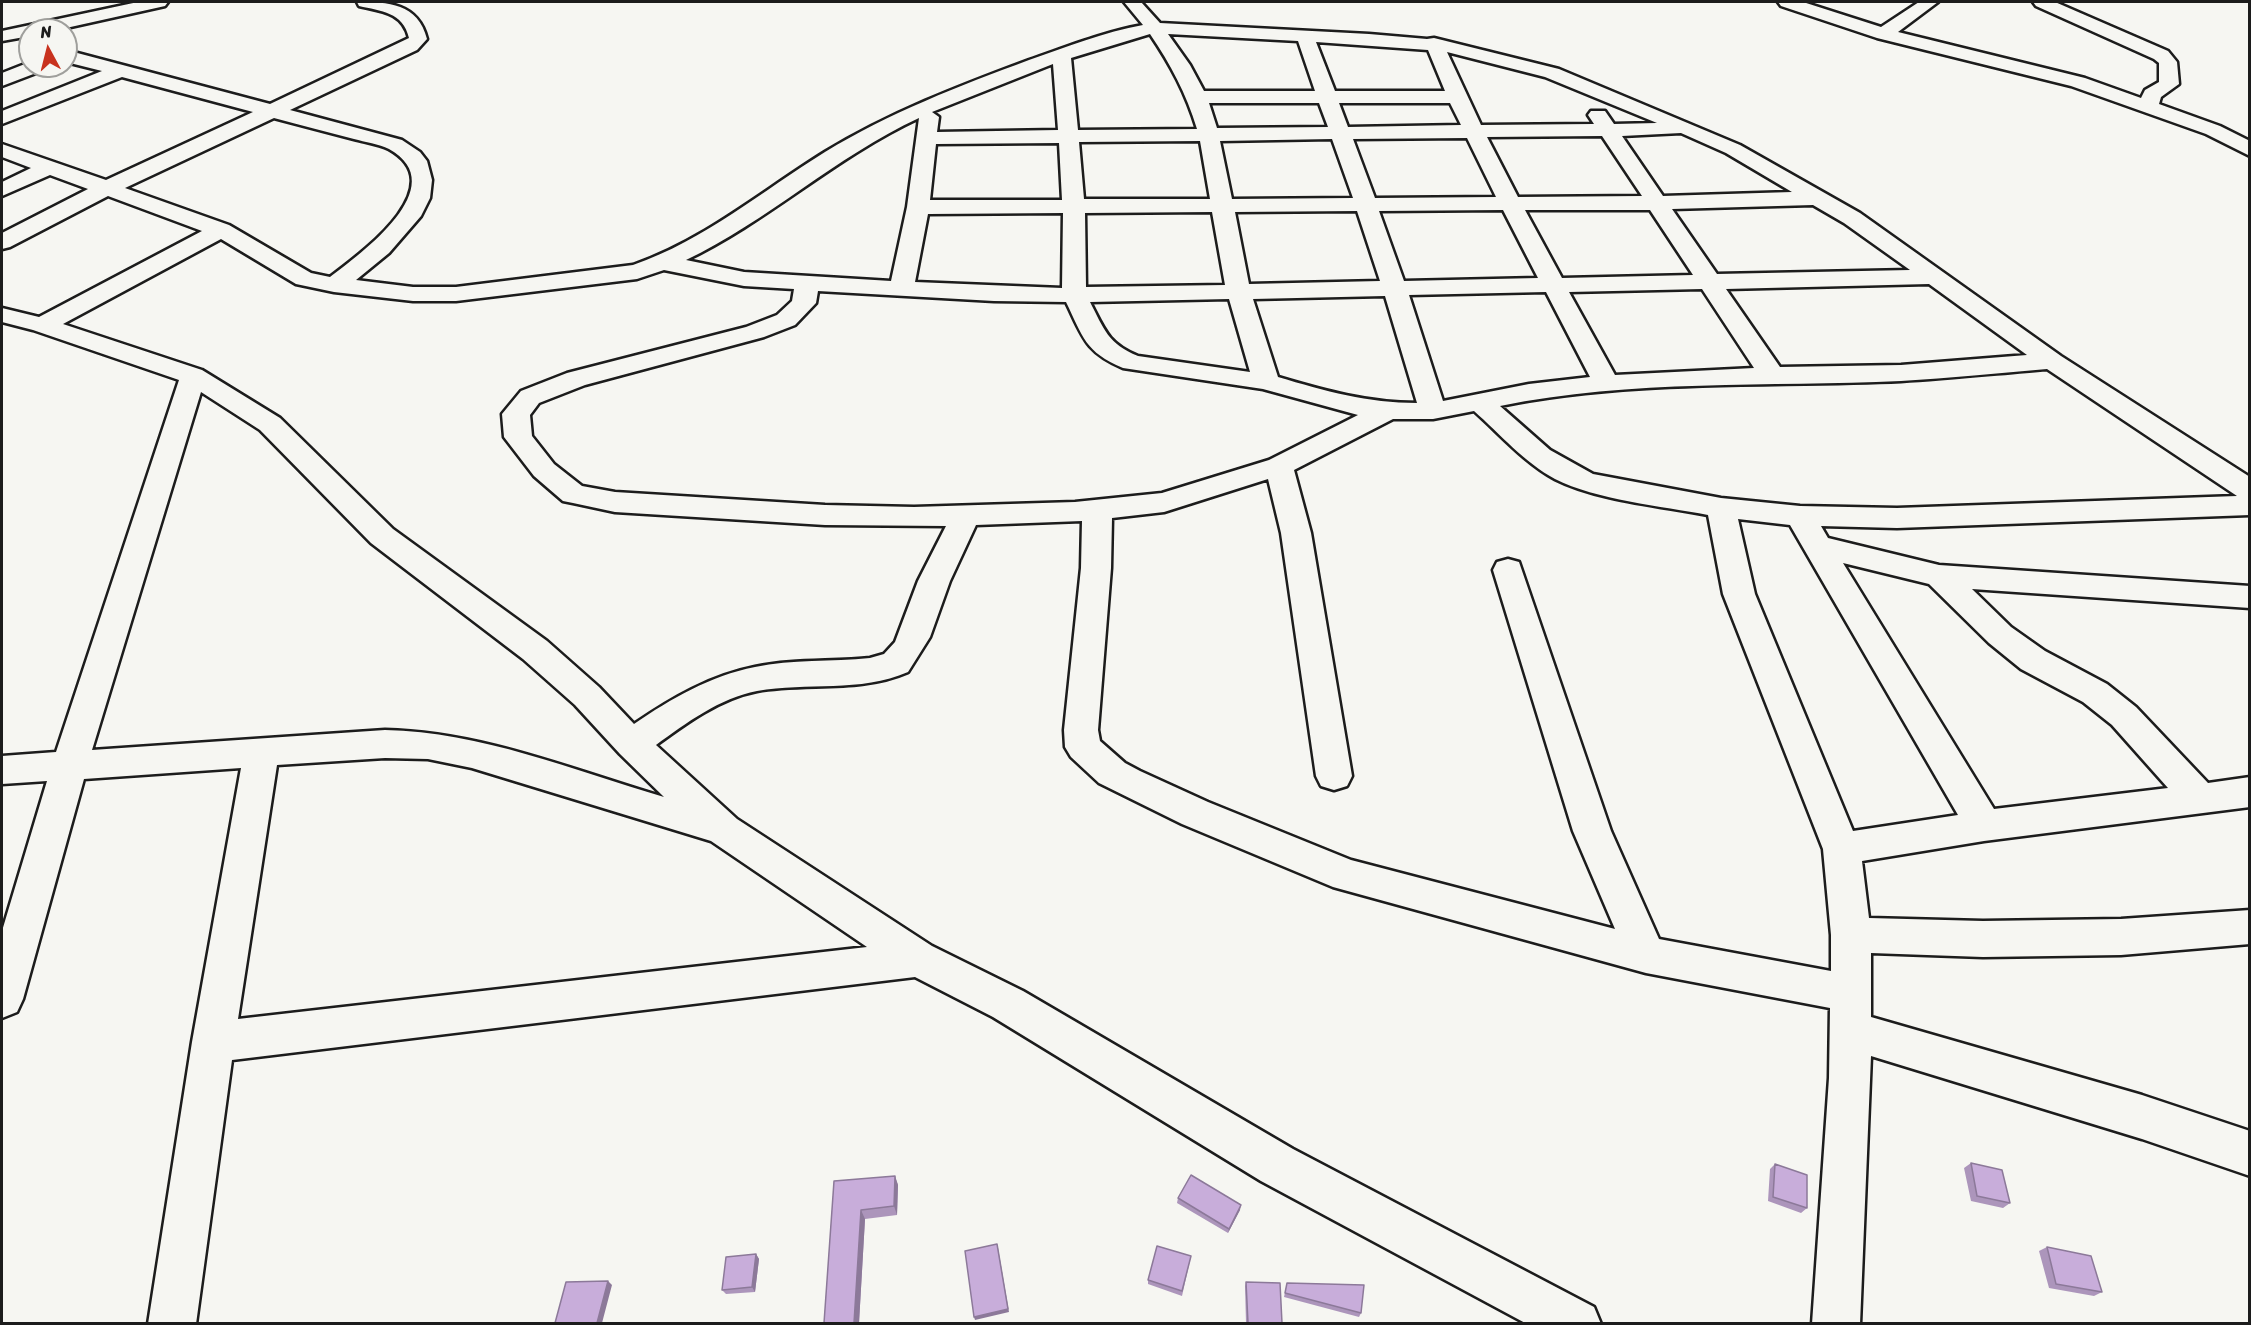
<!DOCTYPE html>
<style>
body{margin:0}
#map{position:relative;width:2251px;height:1325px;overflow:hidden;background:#f6f6f2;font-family:Sriracha,sans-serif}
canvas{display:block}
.frame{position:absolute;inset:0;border:3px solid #1c1c1c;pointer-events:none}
.north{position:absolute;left:18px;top:18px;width:60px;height:60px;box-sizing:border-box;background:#f6f6f2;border:2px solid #9f9f9c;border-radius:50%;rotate:353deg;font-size:16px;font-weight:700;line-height:24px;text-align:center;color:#1c1c1c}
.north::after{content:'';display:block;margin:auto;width:21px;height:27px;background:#c8321e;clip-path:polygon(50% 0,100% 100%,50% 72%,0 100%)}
</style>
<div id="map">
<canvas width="2251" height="1325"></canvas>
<div class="frame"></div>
<div class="north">N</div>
</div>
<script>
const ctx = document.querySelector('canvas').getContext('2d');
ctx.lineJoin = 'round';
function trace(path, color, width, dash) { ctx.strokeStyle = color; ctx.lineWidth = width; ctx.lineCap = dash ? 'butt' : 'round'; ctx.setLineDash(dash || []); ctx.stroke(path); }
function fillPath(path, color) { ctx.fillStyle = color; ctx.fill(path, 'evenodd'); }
const minor = new Path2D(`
 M138 2H168L165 6 57 30H30V36L2 41V31Z
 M357 2C388 2 418 3 427 39L417 50 290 110 402 140 420 152 427 161 432 180 430 198 421 216 389 253 356 280 413 287H456L633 265C705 240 762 191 825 152 889 113 959 86 1029 60 1067 47 1104 32 1143 25L1124 2H1141L1160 23 1369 34 1427 39 1434 38 1559 69 1740 145 1860 213 2061 356 2250 477V515L1897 528 1821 526 1828 538 1939 565 2250 586V608L1972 589 2011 627 2045 651 2107 684 2136 707 2208 783 2250 777V807L1984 841 1862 861 1869 918 1983 921 2121 919 2250 910V944L2121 955 1983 957 1871 953V1017L2142 1095 2250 1131V1176L2142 1139 1871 1056 1860 1324H1812L1829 1078 1830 1008 1646 973 1333 887 1182 824 1099 783 1071 757 1065 747 1064 730 1081 568 1082 521 976 525 950 581 930 637 908 672C860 693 807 682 757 691 720 698 686 723 656 745L737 819 932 946 1023 991 1293 1149 1594 1307 1601 1324H1527L1261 1181 993 1017 915 977 232 1060 196 1324H148L192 1042 241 768 84 779 23 999 17 1012 2 1018V931L47 781 2 784V756L56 752 179 380 33 330 2 322V308L39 317 202 231 108 196 10 247 2 249V233L88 189 50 175 2 196V182L31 168 2 157V144L106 180 253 112 122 77 2 124V111L102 71 66 62V50L270 104 409 38C403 12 381 11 359 6ZM1150 34C1171 65 1186 93 1197 129L1078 130 1071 58ZM1168 34 1298 41 1315 91H1204L1190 65ZM1316 42 1428 50 1445 91H1335ZM1447 52 1545 77 1657 123 1614 124 1605 111H1591L1588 115 1594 124 1481 125ZM1053 64 1058 130 937 132 939 117 932 112ZM1209 103H1319L1328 127 1217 128ZM1339 103H1450L1461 125 1348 127ZM274 118C300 125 327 132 354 139 365 142 379 144 389 149 455 186 360 254 330 277L311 273 229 225 125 188ZM919 118 907 207 891 281 744 272 686 260C768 221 835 157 919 118ZM1681 133 1726 153 1792 192 1663 196 1622 136ZM1602 136 1642 196 1518 197 1487 137ZM1467 138 1496 197 1375 198 1353 139ZM1332 139 1353 198 1232 199 1220 141ZM1200 141 1210 199H1084L1079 142ZM1059 143 1062 200H930L936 144ZM1813 205 1844 223 1910 270 1717 274 1672 209ZM1503 210 1538 278 1404 281 1379 211ZM1525 210H1650L1693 275 1562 278ZM1357 211 1380 281 1249 284 1235 212ZM1212 212 1225 285 1086 287 1085 213ZM1063 213 1062 288 915 282 928 214ZM221 239 296 284 334 292 413 301H456L637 279 664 270 744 286 794 289 792 301 777 315 746 327 567 373 521 391 502 414 504 437 534 476 563 501 573 503 615 512 825 525 946 526 918 581 895 642 884 654 870 658C832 662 792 659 755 667 710 676 672 698 634 724L599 687 547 641 393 529 280 418 202 370 63 324ZM1929 284 2027 355 1901 365 1780 367 1726 289ZM1702 289 1754 368 1615 375 1569 292ZM818 291 994 301 1066 302C1083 337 1085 352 1123 368L1263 389 1358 415 1269 460 1162 493 1075 502 914 507 825 505 615 492 582 486 554 464 532 436 530 415 539 403 585 385 764 337 795 325 816 303ZM1546 292 1590 377 1529 384 1443 401 1409 295ZM1385 296 1417 403C1368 403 1325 391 1278 377L1253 299ZM1229 299 1250 372 1138 356C1108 344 1104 329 1090 302ZM2047 369 2237 496 1897 508 1800 506 1721 498 1593 474 1550 450 1500 406C1632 379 1768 387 1901 381 1950 378 1998 373 2047 369ZM201 392 260 430 371 543 523 659 575 705 620 754 664 797C573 770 481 732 385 730L92 750ZM1474 411C1500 434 1525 463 1555 479 1596 500 1662 506 1708 515L1723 594 1823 849 1831 935V971L1659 939 1611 831 1519 562 1508 559 1497 562 1493 570 1573 831 1615 929 1351 860 1208 802 1140 771 1125 763 1100 741 1098 730 1111 568 1112 518 1164 512 1268 479 1281 533 1316 776 1321 786 1334 790 1347 786 1352 776 1311 533 1294 470 1393 419H1433ZM1738 519 1790 525 1958 815 1853 831 1755 594ZM1843 563 1929 584 1989 643 2021 669 2083 702 2112 725 2168 788 1994 809ZM385 758 428 759 472 768 711 841 867 947 238 1019 277 765Z
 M1778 2H1803L1881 27 1919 2H1938L1898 32 2085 78 2141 98 2145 90 2159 82V63L2154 59 2036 6 2033 2H2055L2168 51 2177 62 2179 84 2161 97 2159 104 2220 126 2250 141V156L2206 134 2071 86 1877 38 1781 6Z
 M30 62V66H46L44 70 2 86V73Z`);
const wall = new Path2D(`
 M1971 1163 2010 1203 2003 1208 1971 1201 1964 1168Z
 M1775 1164 1807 1208 1801 1213 1768 1201 1770 1169Z
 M895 1176 898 1185 897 1215 865 1219 859 1323H824L834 1181Z
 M1178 1198 1240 1210 1228 1233 1177 1203Z
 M2047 1247 2102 1292 2094 1296 2049 1288 2039 1251Z
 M756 1254 759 1259 755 1292 726 1294 722 1290Z
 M1191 1256 1182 1296 1148 1284V1280Z
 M1246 1282 1282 1323H1246L1245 1286Z
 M1287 1283 1361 1313 1359 1317 1284 1297Z`);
const shadedWall = new Path2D(`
 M895 1176 898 1185 897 1215 894 1206Z
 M1241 1205 1240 1210 1228 1233 1229 1229Z
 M861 1210 865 1219 859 1323H854Z
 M998 1248 1009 1312 975 1320 974 1317Z
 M756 1254 759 1259 755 1292 752 1287Z
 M608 1281 612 1285 602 1323H597Z`);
const building = new Path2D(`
 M1971 1163 2002 1170 2010 1203 1977 1196Z
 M1775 1164 1807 1175V1208L1773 1197Z
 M1191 1175 1241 1205 1229 1229 1178 1198Z
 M895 1176 894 1206 861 1210 854 1323H824L834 1181Z
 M997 1244 1008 1309 974 1317 965 1251Z
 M1157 1246 1191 1256 1182 1291 1148 1280Z
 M2047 1247 2091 1256 2102 1292 2056 1284Z
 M756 1254 752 1287 722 1290 726 1257Z
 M608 1281 597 1323H555L566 1282Z
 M1246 1282 1280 1283 1282 1323H1248Z
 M1287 1283 1364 1285 1361 1313 1285 1293Z`);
trace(minor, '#1c1c1c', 5);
fillPath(minor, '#f6f6f2');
fillPath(wall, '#ac95bb');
fillPath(shadedWall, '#8c7999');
fillPath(building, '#c8adda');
trace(building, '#8c7999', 1.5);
</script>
